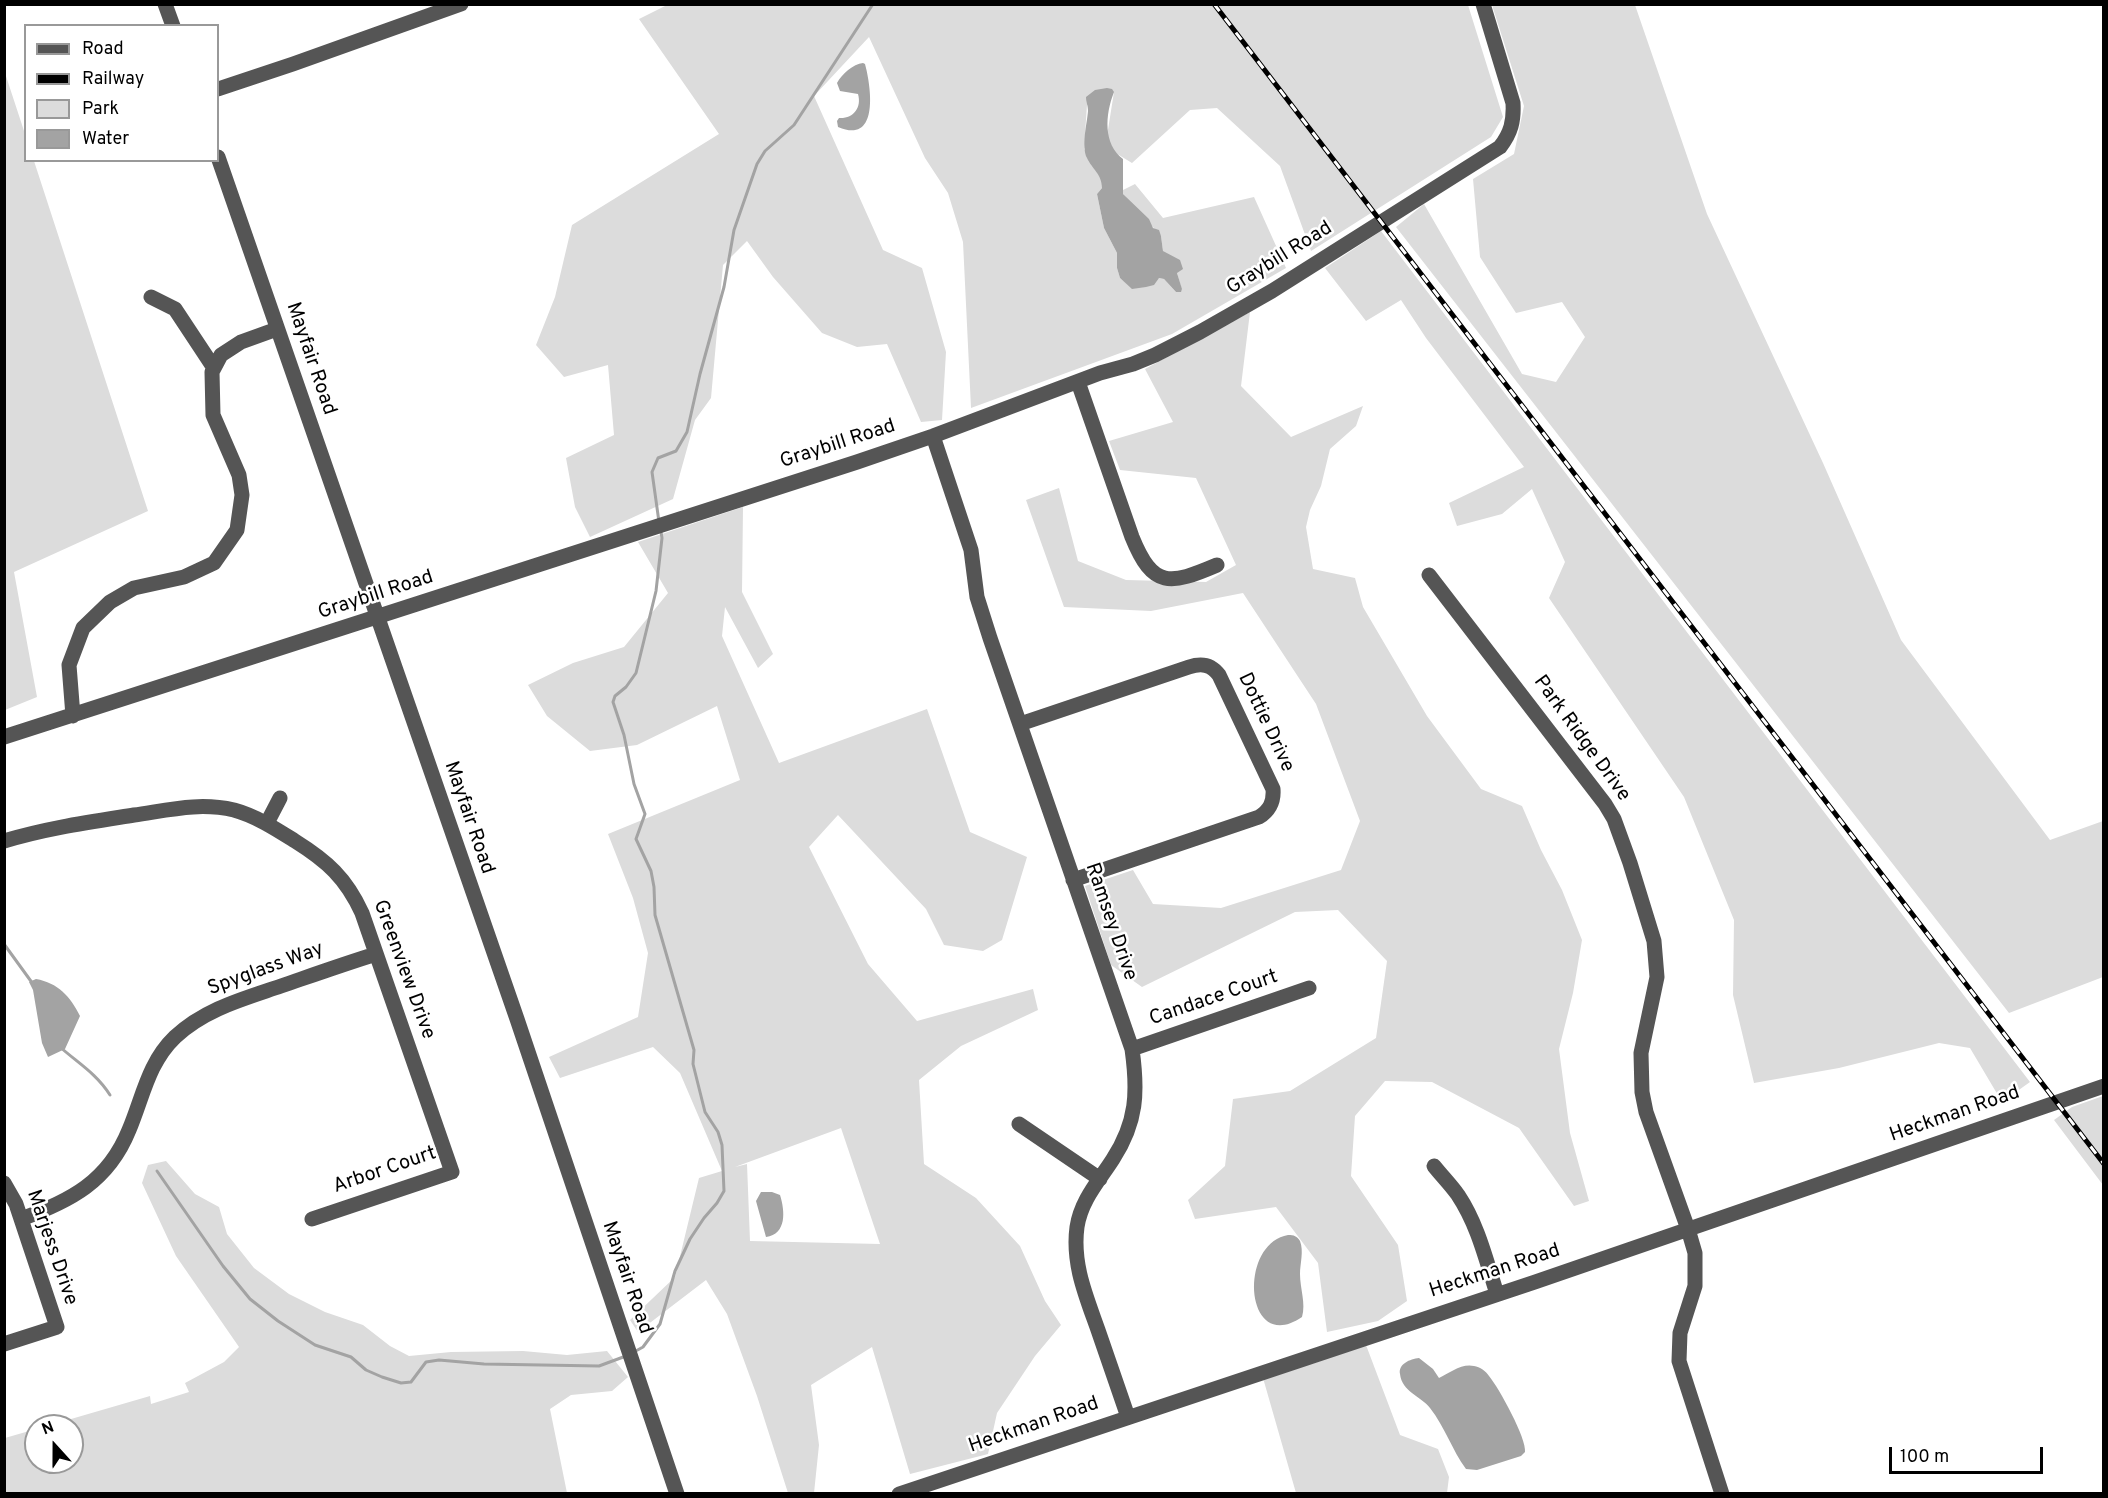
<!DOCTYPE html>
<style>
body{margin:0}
#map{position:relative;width:2108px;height:1498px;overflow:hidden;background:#fff;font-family:Overpass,sans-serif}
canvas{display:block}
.frame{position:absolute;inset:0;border:6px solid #000;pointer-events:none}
.legend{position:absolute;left:24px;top:24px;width:195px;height:138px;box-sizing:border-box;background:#fff;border:2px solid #999;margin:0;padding:8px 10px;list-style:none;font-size:18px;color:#000}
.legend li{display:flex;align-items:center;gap:12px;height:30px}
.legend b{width:30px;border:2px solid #999}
.north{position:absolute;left:24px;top:1414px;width:60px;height:60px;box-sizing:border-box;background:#fff;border:2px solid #999;border-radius:50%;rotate:339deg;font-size:16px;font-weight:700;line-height:24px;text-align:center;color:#000}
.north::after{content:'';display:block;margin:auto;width:21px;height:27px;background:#000;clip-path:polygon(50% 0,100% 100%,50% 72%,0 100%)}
.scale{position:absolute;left:1889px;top:1447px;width:154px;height:27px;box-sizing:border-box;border:3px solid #000;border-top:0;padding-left:8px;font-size:18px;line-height:21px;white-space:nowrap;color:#000;-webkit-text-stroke:4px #fff;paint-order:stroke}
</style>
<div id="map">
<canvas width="2108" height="1498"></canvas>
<div class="frame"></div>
<ul class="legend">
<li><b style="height:8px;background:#555"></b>Road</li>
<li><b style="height:8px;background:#000"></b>Railway</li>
<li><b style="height:16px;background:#dcdcdc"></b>Park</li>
<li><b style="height:16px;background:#a3a3a3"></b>Water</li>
</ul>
<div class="north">N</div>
<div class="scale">100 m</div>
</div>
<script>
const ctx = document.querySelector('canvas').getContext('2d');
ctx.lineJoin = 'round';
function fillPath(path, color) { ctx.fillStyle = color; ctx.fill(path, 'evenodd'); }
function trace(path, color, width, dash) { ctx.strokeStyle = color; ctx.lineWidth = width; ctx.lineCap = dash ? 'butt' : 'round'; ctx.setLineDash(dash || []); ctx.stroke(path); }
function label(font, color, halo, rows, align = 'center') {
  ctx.font = font + ' Overpass,sans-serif'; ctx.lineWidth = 5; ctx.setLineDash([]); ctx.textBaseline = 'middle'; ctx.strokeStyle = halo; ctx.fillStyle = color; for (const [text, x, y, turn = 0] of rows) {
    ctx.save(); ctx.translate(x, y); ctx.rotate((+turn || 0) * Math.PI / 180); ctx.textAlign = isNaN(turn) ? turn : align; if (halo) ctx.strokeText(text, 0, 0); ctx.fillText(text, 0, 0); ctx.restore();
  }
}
const green = new Path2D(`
 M667 5H1468L1503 117 1491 137 1311 251 1280 166 1217 108 1190 110 1132 163 1114 152 1107 136 1114 92 1087 105 1084 149 1102 180V188L1097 194 1104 228 1117 253V268L1120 278 1132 288 1159 278 1164 279 1176 292 1182 290 1177 273 1163 251 1161 236 1123 194V190L1135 184 1163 218 1254 197 1286 268 1172 334 971 408 963 242 948 193 925 158 869 37 814 96 883 250 922 268 946 352 942 420 921 422 887 344 857 347 822 333 773 277 747 241 723 265 711 398 695 420 673 499 590 537 575 507 566 458 614 435 608 365 564 377 536 345 555 297 572 225 719 134 639 19Z
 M1492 5H1635L1707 214 1823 463 1901 640 2050 840 2103 821V977L2009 1013 1396 227 1424 204 1522 374 1556 382 1585 337 1562 302 1516 313 1480 257 1473 179 1514 154 1524 106Z
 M4 70 25 134 26 160 34 161 148 511 14 572 37 697 5 710Z
 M1381 231 2030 1082 2002 1102 1970 1048 1939 1043 1839 1068 1754 1083 1733 995 1734 920 1684 797 1549 598 1565 562 1532 489 1502 514 1457 526 1449 503 1524 467 1426 338 1401 300 1366 321 1325 268Z
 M1250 312 1241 386 1291 437 1363 406 1356 426 1330 449 1321 486 1310 510 1306 527 1313 569 1355 578 1363 607 1427 716 1481 789 1522 806 1541 850 1562 890 1582 940 1573 993 1559 1049 1570 1133 1589 1201 1574 1206 1519 1128 1432 1082 1385 1081 1355 1116 1351 1176 1398 1245 1407 1301 1378 1321 1327 1332 1318 1263 1276 1207 1195 1219 1188 1200 1225 1166 1233 1099 1290 1091 1376 1038 1387 961 1338 910 1295 912 1142 987 1111 965 1085 886 1133 870 1153 904 1221 908 1341 870 1360 821 1316 704 1243 593 1151 611 1064 607 1026 500 1059 488 1078 561 1126 580 1206 582 1236 565 1196 478 1120 470 1109 441 1173 422 1145 369Z
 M743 507 742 592 773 654 758 668 725 607 722 636 779 763 927 709 970 832 1027 857 1002 940 983 951 944 945 926 909 838 815 809 847 868 964 917 1021 1033 989 1038 1010 961 1046 919 1080 924 1164 976 1198 1020 1246 1045 1301 1061 1325 1035 1356 997 1413 988 1454 910 1474 872 1347 811 1385 819 1445 814 1493H788L757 1396 727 1314 706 1280 638 1332 630 1320 675 1277 699 1178 722 1171 680 1073 653 1047 560 1078 549 1057 638 1017 648 953 633 898 608 834 740 780 717 706 637 745 590 751 547 716 528 685 573 663 624 647 668 593 638 542ZM841 1128 880 1244 750 1241 747 1164 735 1167Z
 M2103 1096H2104L2103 1185 2054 1120 2072 1107Z
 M166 1161 195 1194 219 1207 227 1234 254 1268 289 1294 325 1312 363 1325 390 1346 409 1356 451 1352 523 1351 567 1355 607 1351 628 1377 612 1391 571 1395 550 1409 567 1493H5V1438L36 1429V1462H72V1426H47L150 1396 151 1404 189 1392 185 1383 224 1362 239 1347 176 1256 142 1183 148 1165Z
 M1366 1345 1400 1435 1438 1449 1449 1477 1447 1493H1296L1263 1378Z`);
const water = new Path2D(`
 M863 63 865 64C871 86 880 145 838 127L837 121 839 118C853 119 862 108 858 94L840 91 837 83C842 74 853 64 863 63Z
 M1107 88 1112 89 1114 92C1105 115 1103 144 1123 159V194L1149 219 1153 228 1159 230 1161 236 1163 251 1180 260 1183 269 1177 273 1182 289 1181 292H1176L1164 279 1159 278 1154 285 1146 287 1132 289 1120 278 1117 268V253L1104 228 1097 194 1102 188C1102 174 1092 169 1087 158 1081 146 1087 124 1088 111 1088 105 1086 102 1086 97L1095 90Z
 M36 979C58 983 70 996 80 1016L65 1049 48 1057 42 1043 33 990 29 982Z
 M761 1192H772L780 1195C785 1211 787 1234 766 1237L756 1201Z
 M1288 1235C1294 1235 1297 1236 1300 1241 1304 1251 1300 1264 1300 1274 1300 1289 1306 1303 1302 1317 1245 1356 1237 1244 1288 1235Z
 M1419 1358 1433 1369 1439 1378C1449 1373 1462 1363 1474 1366 1480 1367 1486 1371 1489 1376 1499 1388 1527 1439 1525 1452L1521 1456 1477 1470 1466 1469C1452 1450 1445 1427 1430 1408 1421 1396 1402 1392 1400 1374 1398 1364 1410 1359 1419 1358Z`);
const stream = new Path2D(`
 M659 522 652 472 658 458 676 451 687 432 700 374 724 287 734 230 757 164 765 151 794 125 873 4
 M4 944 33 984
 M60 1047C78 1063 97 1074 110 1095
 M157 1171 223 1266 250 1299 278 1321 315 1345 351 1357 366 1370 382 1377 401 1383 411 1382 426 1362 439 1360 484 1364 599 1366 626 1356
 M634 1352 643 1347 660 1324 675 1271 690 1239 704 1218 717 1203 724 1191 722 1145 718 1132 705 1112 693 1064 694 1050 655 915 654 887 651 871 636 839 645 814 634 784 624 735 613 702 615 696 626 687 636 673 656 591 662 538 661 532`);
const minor = new Path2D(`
 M165 4 173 26
 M218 89 293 64 461 4
 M218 157 517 1019 677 1494
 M151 297 175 309 214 368
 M1078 382 1132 537C1153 589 1170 585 1217 565
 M933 436 971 550 977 597 990 638 1132 1049C1138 1092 1137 1122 1113 1159 1099 1181 1081 1200 1077 1227 1072 1264 1086 1296 1098 1330 1108 1359 1118 1388 1128 1417
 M1429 575 1605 804 1614 819 1630 863 1654 941 1657 977 1641 1053 1642 1092 1646 1112 1688 1229 1695 1253V1286L1680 1333 1679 1361 1722 1494
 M73 716 69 665 83 628 110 602 134 588 184 577 214 563 237 530 242 495 239 475 213 415 212 372 221 355 241 342 277 329
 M1020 724 1189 667C1201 663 1211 664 1219 675L1273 789C1274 802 1270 810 1259 817L1073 880
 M4 737 857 462 933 436 1100 373 1133 364 1155 355 1200 332 1272 291 1500 147C1511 133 1514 121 1513 103L1483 4
 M267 823 280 798
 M4 841C47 828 90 822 134 815 169 810 199 802 234 810 256 816 276 829 295 841 327 861 346 878 362 913L452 1172 312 1219
 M1132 1049 1309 988
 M1019 1124 1100 1179
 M1434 1166C1442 1176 1451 1185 1458 1195 1478 1225 1486 1260 1497 1294
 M4 1183 16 1204 57 1327 4 1344
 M21 1219C70 1201 108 1182 129 1130 143 1097 148 1063 175 1037 205 1009 243 999 281 986 313 975 344 964 376 954
 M899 1494 1535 1282 2104 1086`);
const rail = new Path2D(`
 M1214 4 2104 1164`);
const streetNames = [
 ["Graybill Road",1280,259,-32],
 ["Mayfair Road",310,359,71],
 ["Graybill Road",838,445,-18],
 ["Graybill Road",376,596,-18],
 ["Dottie Drive",1265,723,65],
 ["Park Ridge Drive",1581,739,54],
 ["Mayfair Road",468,818,71],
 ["Ramsey Drive",1110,922,71],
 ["Spyglass Way",266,970,-20],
 ["Greenview Drive",403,970,70],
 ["Candace Court",1214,999,-19],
 ["Heckman Road",1955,1115,-19],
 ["Arbor Court",385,1171,-19],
 ["Marjess Drive",51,1248,71],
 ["Heckman Road",1495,1272,-18],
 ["Mayfair Road",626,1278,71],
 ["Heckman Road",1034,1426,-19]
];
fillPath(green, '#dcdcdc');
fillPath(water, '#a3a3a3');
trace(stream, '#a3a3a3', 3);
trace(minor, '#555', 15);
trace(rail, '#000', 5);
trace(rail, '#fff', 3, [9]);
label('20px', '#000', '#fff', streetNames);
</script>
